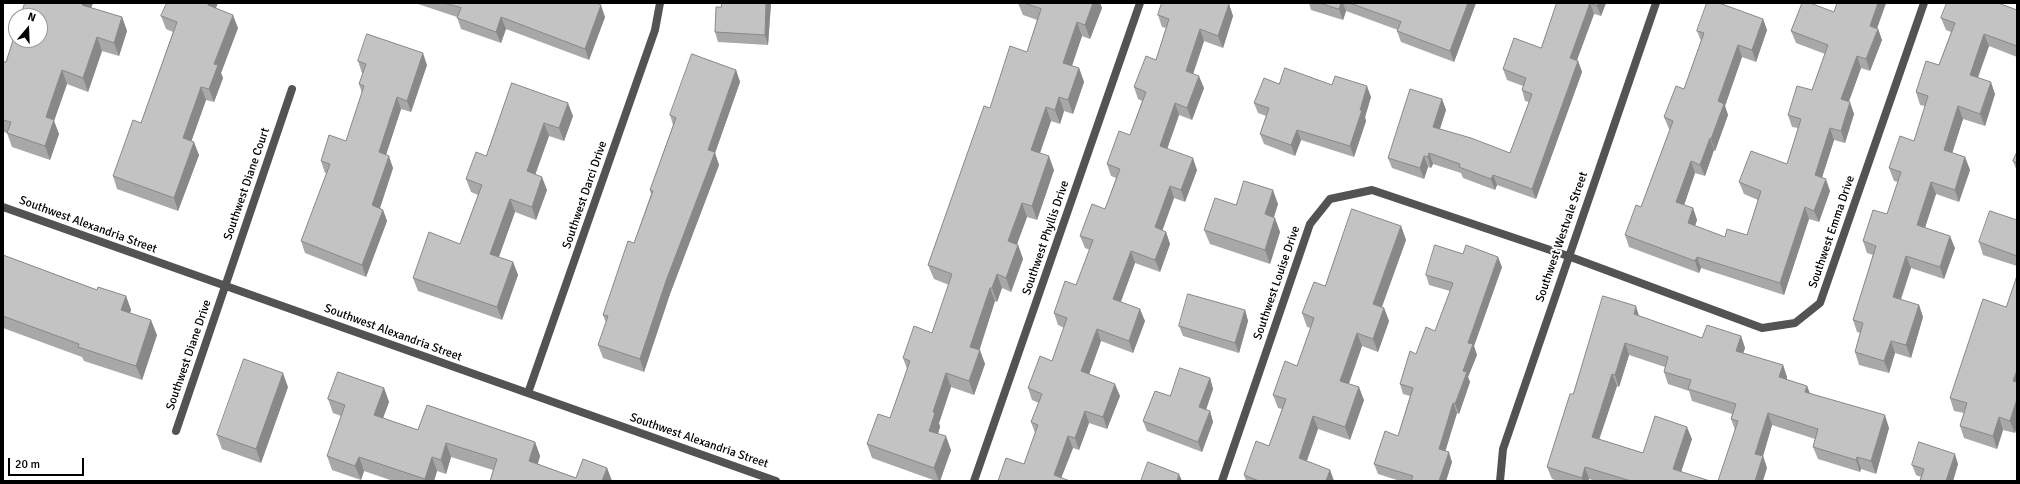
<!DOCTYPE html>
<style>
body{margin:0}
#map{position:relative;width:2020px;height:484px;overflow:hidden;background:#fff;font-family:Signika,sans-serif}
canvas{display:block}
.frame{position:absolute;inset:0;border:4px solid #000;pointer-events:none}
.north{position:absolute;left:8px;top:8px;width:40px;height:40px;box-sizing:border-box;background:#fff;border:1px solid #999;border-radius:50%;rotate:19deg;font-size:11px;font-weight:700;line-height:16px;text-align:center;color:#000}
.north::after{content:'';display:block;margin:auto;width:14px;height:18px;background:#000;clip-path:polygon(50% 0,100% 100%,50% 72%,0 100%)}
.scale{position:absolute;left:8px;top:458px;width:76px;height:18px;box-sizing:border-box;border:2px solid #000;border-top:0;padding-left:5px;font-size:12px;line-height:14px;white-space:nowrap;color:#000;-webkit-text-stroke:3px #fff;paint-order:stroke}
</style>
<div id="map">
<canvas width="2020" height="484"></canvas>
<div class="frame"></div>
<div class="north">N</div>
<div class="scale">20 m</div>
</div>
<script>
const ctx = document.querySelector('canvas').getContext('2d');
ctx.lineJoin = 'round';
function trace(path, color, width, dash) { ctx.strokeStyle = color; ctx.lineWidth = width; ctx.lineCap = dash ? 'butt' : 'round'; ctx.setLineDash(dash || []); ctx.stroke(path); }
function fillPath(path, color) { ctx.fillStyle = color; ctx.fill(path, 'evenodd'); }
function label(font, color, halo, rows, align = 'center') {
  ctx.font = font + ' Signika,sans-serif'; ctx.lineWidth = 4; ctx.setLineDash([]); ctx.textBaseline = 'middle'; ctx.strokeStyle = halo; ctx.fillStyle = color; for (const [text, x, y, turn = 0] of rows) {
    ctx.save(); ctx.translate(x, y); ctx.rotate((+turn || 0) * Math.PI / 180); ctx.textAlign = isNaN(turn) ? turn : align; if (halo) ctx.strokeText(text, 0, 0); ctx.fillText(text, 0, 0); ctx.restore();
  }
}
const street = new Path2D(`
 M3 207 776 481
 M528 393 655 30 660 3
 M176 431 292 89
 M974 481 1140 3
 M1222 481 1310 224 1330 199 1372 190 1568 256 1762 328 1795 323 1820 303 1924 3
 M1500 481 1503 449 1656 3`);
const wall = new Path2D(`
 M25 3H93L91 8 122 17 127 31 119 56 102 51 88 92 67 84 54 121 59 134 50 160 12 147 7 133 3 132V61L6 62Z
 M415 3H596L605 17 589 60 506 29 501 43 461 29 457 17Z
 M722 3H771L768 45 718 42 715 32 721 7Z
 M1018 3H1100L1102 8 1090 39 1082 36 1072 66 1079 68 1084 82 1073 114 1064 111 1060 124 1051 121 1040 153 1054 170 1037 220 1027 217 1017 244 1018 245 1023 259 1011 292 1002 288 997 302 995 301 979 350 985 364 974 395 951 387 939 423 940 427 938 434 951 450 940 481H936L872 458 867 444 890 418 907 369 903 358 932 333 949 285 934 279 928 265 990 108 1027 52 1037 20 1023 15Z
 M1309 3H1476L1454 62 1401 42 1397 31 1398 30 1346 11 1343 20 1311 10Z
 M1557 3H1606L1601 16 1594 14 1577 60 1578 61 1582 72 1536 199 1497 185 1495 190 1463 178 1461 173 1433 164 1431 168 1428 167 1424 179 1392 168 1388 158 1442 99 1446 110 1440 129 1510 153 1529 102 1525 101 1522 90 1523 86 1507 80 1503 69 1541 48Z
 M1837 3H1886L1877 28 1878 29 1882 40 1870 71 1861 68 1849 102 1854 114 1845 143 1834 140 1822 177 1830 191 1819 222 1809 219 1784 295 1701 268 1699 273 1629 247 1625 235 1641 207 1670 129H1669L1664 117 1684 89 1701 41 1697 31 1763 19 1767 30 1756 62 1742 57 1725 106 1728 115 1715 151 1714 150 1705 176 1695 173 1684 205 1693 208 1697 220 1695 226 1725 237 1747 235 1758 200 1744 194 1739 182 1787 164 1798 128 1792 127 1788 115 1812 90 1825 54 1796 43 1791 31 1834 12Z
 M1229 4 1233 16 1223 48 1204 41 1193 74 1204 88 1192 120 1179 115 1167 149 1197 170 1185 202 1174 198 1162 230 1166 232 1170 244 1160 272 1135 263 1121 302 1145 321 1133 353 1101 341 1089 374 1120 396 1107 429 1089 423 1079 450 1073 448 1061 478 1024 464 1035 433 1031 422 1039 403 1032 400 1028 388 1052 361 1064 328 1058 325 1054 313 1076 285 1090 250 1085 248 1080 236 1105 209 1116 178 1111 176 1107 164 1130 135 1142 101 1138 99 1134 87 1156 60 1166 28 1162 27 1158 15Z
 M216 8 238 28 221 73 223 78 214 102 206 100 191 141 199 155 178 211 117 189 113 176 141 123 173 32 166 29 161 16Z
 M2017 10V57L1989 46 1978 78 1995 94 1985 126 1963 119 1952 153 1965 157 1970 170 1959 202 1936 194 1925 227 1955 248 1944 279 1911 268 1901 300 1919 305 1923 317 1911 358 1895 353 1889 373 1859 365 1855 352 1860 333 1857 332 1853 320 1873 255 1867 253 1863 241 1887 214 1898 182 1894 181 1889 168 1914 141 1925 106 1920 105 1916 92 1939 65 1951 32 1946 30 1941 18Z
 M358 61 427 65 411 112 401 109 386 155 393 168 380 208 383 210 387 221 366 277 305 253 301 241 327 173H325L321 161 346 141 362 93 359 84 363 73H362Z
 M736 70 740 82 715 153 719 165 670 294 644 372 603 358 598 345 606 323 603 315 634 243 651 194 650 190 673 125 670 115Z
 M512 83 573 116 564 141 549 136 535 174 547 190 536 220 515 212 499 257 513 262 518 275 502 320 418 291 413 278 460 244 478 195 471 192 466 179 486 156Z
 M1279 84 1332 85 1371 97 1365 117 1366 121 1354 157 1301 140 1295 156 1264 144 1260 134 1266 116 1258 113 1254 103Z
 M2017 152V171L2013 161Z
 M1278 204 1274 217 1280 232 1270 264 1210 244 1204 230 1236 205Z
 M2017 220V266L1983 255 1979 242Z
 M1401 226 1406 240 1382 307 1384 308 1389 321 1378 352 1362 346 1349 384 1364 400 1350 440 1318 429 1307 461 1330 470 1334 481H1246L1244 475 1269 446 1282 409 1278 408 1273 395 1297 366 1311 328 1307 327 1302 313 1325 286Z
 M3 255 97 290 126 296 131 310 130 313 157 335 142 380 84 361 82 357 3 328Z
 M1502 267 1474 346 1477 355 1468 377 1470 382 1459 414 1457 413 1445 451 1452 462 1446 481H1400L1378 474 1374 464 1398 436 1410 396 1403 394 1400 384 1416 354 1435 331 1450 291 1429 285 1426 275Z
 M2017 276V426L2015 433 2003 430 1997 449 1964 438 1960 426 1964 413 1954 411 1950 398 2006 307Z
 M1245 310 1248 321 1239 353 1183 336 1179 326Z
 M1639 316 1702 338 1741 336 1745 348 1743 353 1783 365 1787 377V380L1807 386 1810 393 1889 428 1876 474 1861 469 1860 472 1818 459 1813 447 1815 439 1772 425 1763 456 1767 468 1735 430 1731 419 1732 414 1692 401 1689 391 1668 384 1664 372 1665 367 1629 355 1619 387 1617 386 1599 439 1643 453 1692 439 1681 472 1710 481H1596L1589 479V481H1558L1552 479 1547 467 1573 394Z
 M338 372 384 388 389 402 383 418 418 430 427 405 535 442 540 456 538 464 576 478 583 459 607 468 612 481H490L493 470 451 457 446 474 437 471 434 481H393L364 471 361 480 332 470 327 456 341 416 333 413 328 399Z
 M1210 378 1213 389 1206 410 1210 411 1213 422 1202 452 1147 431 1143 421 1170 396Z
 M288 387 261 463 222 449 217 435Z
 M1958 464 1953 481H1919L1921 477 1916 475 1912 465Z`);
const shadedWall = new Path2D(`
 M83 3H93L87 19 82 5Z
 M208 3H218L212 18 208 5Z
 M766 3H771L768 45 765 35Z
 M1093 3H1100L1102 8 1090 39 1085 25Z
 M1341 3H1343L1346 11 1343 20 1339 9Z
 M1468 3H1476L1454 62 1450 51Z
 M1590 3 1594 14 1574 68 1570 58Z
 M1598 3H1606L1601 16 1597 6Z
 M1878 3H1886L1874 37 1870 26Z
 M1229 4 1233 16 1223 48 1218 36Z
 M601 5 605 17 589 60 585 49Z
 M233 15 238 28 221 73 223 78 214 102 209 89 214 64Z
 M122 17 127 31 119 56 114 43Z
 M501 17 506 29 501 43 496 32Z
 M1763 19 1767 30 1756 62 1752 50Z
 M1077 22 1082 36 1068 77 1063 63Z
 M1200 29 1204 41 1190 83 1186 71Z
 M1878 29 1882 40 1870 71 1866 59Z
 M1984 34 1989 46 1974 87 1970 75Z
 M97 37 102 51 88 92 83 78Z
 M1738 45 1742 57 1725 106 1728 115 1715 151 1711 139 1718 101Z
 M423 53 427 65 411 112 407 101Z
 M1857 56 1861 68 1845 111 1841 99Z
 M1578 61 1582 72 1536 199 1532 189Z
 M1079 68 1084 82 1073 114 1068 100Z
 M62 70 67 84 54 121 59 134 50 160 45 146 46 117Z
 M736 70 740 82 715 153 719 165 670 294 644 372 640 359 708 150Z
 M1199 76 1204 88 1192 120 1187 108Z
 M1991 82 1995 94 1985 126 1980 114Z
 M1367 86 1371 97 1365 117 1366 121 1354 157 1350 146 1360 110Z
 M201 87 206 100 188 151 183 138Z
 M397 97 401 109 383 164 379 152Z
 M1059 97 1064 111 1060 124 1055 110Z
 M1442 99 1446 110 1437 137 1433 127Z
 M1850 102 1854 114 1845 143 1841 131Z
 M568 103 573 116 564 141 559 128Z
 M1175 103 1179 115 1164 158 1160 146Z
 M1958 106 1963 119 1949 163 1944 150Z
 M1046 107 1051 121 1036 164 1031 150Z
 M544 123 549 136 532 184 527 171Z
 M1830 128 1834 140 1819 187 1815 175Z
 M1297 130 1301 140 1295 156 1291 145Z
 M1710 138 1714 150 1705 176 1700 165Z
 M194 142 199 155 178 211 174 198Z
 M1429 153 1433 164 1431 168 1428 157Z
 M389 156 393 168 377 217 372 205Z
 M1049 156 1054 170 1037 220 1032 206Z
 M1424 156 1428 167 1424 179 1420 168Z
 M1965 157 1970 170 1959 202 1955 190Z
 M1193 158 1197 170 1185 202 1181 190Z
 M1691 161 1695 173 1681 214 1676 202Z
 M1493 175 1497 185 1495 190 1491 179Z
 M542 177 547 190 536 220 532 207Z
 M1826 179 1830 191 1819 222 1814 211Z
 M1931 182 1936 194 1922 237 1917 225Z
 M1170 186 1174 198 1159 240 1155 227Z
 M1273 190 1278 204 1270 229 1265 214Z
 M510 199 515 212 495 267 490 254Z
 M1022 203 1027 217 1013 255 1008 241Z
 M1805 207 1809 219 1784 295 1780 283Z
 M1693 208 1697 220 1692 235 1688 223Z
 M383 210 387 221 366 277 362 265Z
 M1275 218 1280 232 1270 264 1265 250Z
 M1401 226 1406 240 1378 317 1373 304Z
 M1166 232 1170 244 1160 272 1155 260Z
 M1950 236 1955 248 1944 279 1940 267Z
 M1018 245 1023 259 1011 292 1006 278Z
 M1131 251 1135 263 1117 311 1113 299Z
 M1906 256 1911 268 1897 309 1893 297Z
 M1498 257 1502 267 1474 346 1477 355 1468 377 1470 382 1459 414 1455 404 1463 371 1468 343Z
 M1697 257 1701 268 1699 273 1695 261Z
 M513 262 518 275 502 320 497 307Z
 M997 274 1002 288 997 302 992 288Z
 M990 288 995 301 976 361 970 347Z
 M126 296 131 310 126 325 121 310Z
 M1919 305 1923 317 1911 358 1906 345Z
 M1636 306 1640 319 1634 314Z
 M1384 308 1389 321 1378 352 1373 339Z
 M1140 309 1145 321 1133 353 1129 341Z
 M1245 310 1248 321 1239 353 1235 343Z
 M151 320 157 335 142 380 136 366Z
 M1097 329 1101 341 1086 383 1081 371Z
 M1357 333 1362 346 1345 394 1340 381Z
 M1741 336 1745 348 1740 363 1736 351Z
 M1891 341 1895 353 1889 373 1884 361Z
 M1625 343 1629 355 1619 387 1615 375Z
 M980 350 985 364 974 395 969 381Z
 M1783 365 1787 377 1784 390 1779 377Z
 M2017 370V391L2013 381Z
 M283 373 288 387 261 463 256 449Z
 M946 373 951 387 939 423 940 427 934 445 929 431 933 412Z
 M1612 374 1617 386 1596 449 1592 437Z
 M1210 378 1213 389 1203 418 1199 407Z
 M1115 384 1120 396 1107 429 1103 417Z
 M1807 386 1811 398 1805 392Z
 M1359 387 1364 400 1350 440 1345 427Z
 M384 388 389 402 379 429 374 415Z
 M2017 399V426L2015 433 2010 421Z
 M1453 403 1457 413 1443 459 1439 449Z
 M1085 411 1089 423 1079 450 1075 438Z
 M1210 411 1213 422 1202 452 1198 442Z
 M1768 413 1772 425 1763 456 1767 468 1763 481H1755V454Z
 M1885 415 1889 428 1876 474 1871 461Z
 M1313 416 1318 429 1303 471 1299 458Z
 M1999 417 2003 430 1997 449 1993 436Z
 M1687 427 1692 439 1678 481 1673 469Z
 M946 436 951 450 940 481H939L934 468Z
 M1068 436 1073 448 1060 481 1054 475Z
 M535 442 540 456 534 475 529 461Z
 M446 443 451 457 446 474 441 460Z
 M1449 452 1452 462 1446 481H1439Z
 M1955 454 1958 464 1953 481H1946Z
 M359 457 364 471 361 480 355 466Z
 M432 457 437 471 434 481H425V479Z
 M1857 457 1861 469 1860 472 1856 460Z
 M1585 467 1589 479V481H1583L1582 478Z
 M607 468 612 481H602Z
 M1330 470 1334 481H1326Z
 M1179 474 1182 481H1177Z`);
const building = new Path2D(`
 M25 3H83L82 5 122 17 114 43 97 37 83 78 62 70 46 117 54 120 45 146 7 133 11 122 3 120V62H6L16 31V40H40V16H21Z
 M167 3H208V5L233 15 214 64 218 65 209 89 201 87 183 138 194 142 174 198 113 176 133 120 141 123 177 22 161 16Z
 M444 3H596L601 5 585 49 501 17 496 32 457 18 461 8Z
 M722 3H766L765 35 715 32 716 7H721Z
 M1024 3H1093L1085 25 1077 22 1063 63 1079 68 1068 100 1059 97 1055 110 1046 107 1031 150 1049 156 1032 206 1022 203 1008 241 1018 245 1006 278 997 274 992 288H990L970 347 980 350 969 381 946 373 933 412 935 413 929 431 946 436 934 468 867 444 878 414 890 418 910 361 903 358 914 326 932 333 952 274 928 265 984 106 990 108 1010 46 1027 52 1041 9Z
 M1162 3H1227L1229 4 1218 36 1200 29 1186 71 1199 76 1187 108 1175 103 1160 146 1193 158 1181 190 1170 186 1155 227 1166 232 1155 260 1131 251 1113 299 1140 309 1129 341 1097 329 1081 371 1115 384 1103 417 1085 411 1075 438 1068 436 1054 475 1070 481H998L1006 458 1024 464 1038 425 1031 422 1042 394 1028 388 1040 356 1052 361 1067 318 1054 313 1065 281 1076 285 1093 240 1080 236 1092 204 1105 209 1120 169 1107 164 1119 131 1130 135 1146 92 1134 87 1146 56 1156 60 1169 19 1158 15Z
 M1320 3H1341L1339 9Z
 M1350 3H1468L1450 51 1397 31 1401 22Z
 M1557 3H1598L1597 6 1590 3 1570 58 1578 61 1532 189 1493 175 1491 179 1459 167 1460 164 1429 153 1428 157 1424 156 1420 168 1388 158 1410 89 1442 99 1433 127 1471 138 1510 153 1532 94 1522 90 1526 78 1503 69 1514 38 1541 48Z
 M1707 3H1719L1763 19 1752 50 1738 45 1718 101 1724 104 1711 139 1710 138 1700 165 1691 161 1676 202 1693 208 1688 223 1725 237 1727 229 1747 235 1761 191 1739 182 1751 151 1787 164 1801 119 1788 115 1797 86 1812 90 1828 45 1791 31 1802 3H1810L1834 12 1837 3H1878L1870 26 1878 29 1866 59 1857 56 1841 99 1850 102 1841 131 1830 128 1815 175 1826 179 1814 211 1805 207 1780 283 1697 257 1695 261 1625 235 1636 205 1641 207 1673 121 1664 117 1676 86 1684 89 1704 33 1697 31Z
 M1947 3H1998L2017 10V46L1984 34 1970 75 1991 82 1980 114 1958 106 1944 150 1965 157 1955 190 1931 182 1917 225 1950 236 1940 267 1906 256 1893 297 1919 305 1906 345 1891 341 1884 361 1855 352 1863 323 1853 320 1876 246 1863 241 1873 210 1887 214 1901 172 1889 168 1900 136 1914 141 1928 96 1916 92 1926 61 1939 65 1955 23 1941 18Z
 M367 34 423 53 407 101 397 97 379 152 389 156 372 205 383 210 362 265 301 241 330 164 321 161 329 135 346 141 364 86 359 84 366 64 358 61Z
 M692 54 736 70 708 150 715 152 666 281 640 359 598 345 608 316 603 315 628 241 634 243 653 191 650 190 676 118 670 115Z
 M1285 68 1332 85 1335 76 1367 86 1360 110H1362L1350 146 1297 130 1291 145 1260 134 1269 108 1254 103 1264 78 1279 84Z
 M512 83 568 103 559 128 544 123 527 171 542 177 532 207 510 199 490 254 513 262 497 307 413 278 429 232 460 244 482 185 466 179 476 152 486 156Z
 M2017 152V163L2013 161Z
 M1244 181 1273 190 1265 214 1275 218 1265 250 1204 230 1215 198 1236 205Z
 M1352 209 1401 226 1373 304 1384 308 1373 339 1357 333 1340 381 1359 387 1345 427 1313 416 1299 458 1330 470 1326 481H1259L1244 475 1256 441 1269 446 1286 399 1273 395 1285 361 1297 366 1314 318 1302 313 1314 282 1325 286Z
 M1990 211 2017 220V256L1979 242Z
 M1435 245 1463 254 1466 245 1498 257 1468 343 1473 344 1463 371 1467 372 1455 404 1453 403 1439 449 1449 452 1439 481H1411L1413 476 1374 464 1385 431 1398 436 1413 388 1400 384 1410 351 1416 354 1426 327 1435 331 1453 283 1426 275Z
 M3 255 97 290 98 287 126 296 121 310 151 320 136 366 78 347 79 344 3 316Z
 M2017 276V370L2013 381 2017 382V399L2010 421 1999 417 1993 436 1960 426 1967 403 1950 398 1983 299 2006 307Z
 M1188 294 1245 310 1235 343 1179 326Z
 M1603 296 1636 306 1634 314 1702 338 1707 325 1741 336 1736 351 1783 365 1779 377 1807 386 1805 392 1885 415 1871 461 1857 457 1856 460 1813 447 1818 429 1768 413 1755 454 1763 456 1755 481H1718L1738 421 1731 419 1736 404 1688 389 1691 380 1664 372 1668 357 1625 343 1615 375 1612 374 1592 437 1643 453 1655 416 1687 427 1673 469 1710 481H1631L1585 467 1582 478 1547 467 1570 394H1573Z
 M244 359 283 373 256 449 217 435Z
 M1180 368 1210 378 1199 407 1210 411 1198 442 1143 421 1155 391 1170 396Z
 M338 372 384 388 374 415 418 430 427 405 535 442 529 461 576 478 583 459 607 468 602 481H490L497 459 446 443 441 460 432 457 425 479 359 457 355 466 327 456 345 405 328 399Z
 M1919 442 1955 454 1946 481H1920L1924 469 1912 465Z
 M1148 462 1179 474 1177 481H1141Z`);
const streetNames = [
 ["Southwest Diane Court",247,184,-71],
 ["Southwest Darci Drive",585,195,-71],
 ["Southwest Alexandria Street",88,225,20],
 ["Southwest Emma Drive",1832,232,-71],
 ["Southwest Westvale Street",1562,237,-71],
 ["Southwest Phyllis Drive",1046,238,-71],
 ["Southwest Louise Drive",1277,283,-71],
 ["Southwest Alexandria Street",393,333,20],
 ["Southwest Diane Drive",189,355,-71],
 ["Southwest Alexandria Street",699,441,19]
];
trace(street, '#535353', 8);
fillPath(wall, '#a8a8a8');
fillPath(shadedWall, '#888');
fillPath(building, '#c3c3c3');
trace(building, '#888', 1);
label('12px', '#000', '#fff', streetNames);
</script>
